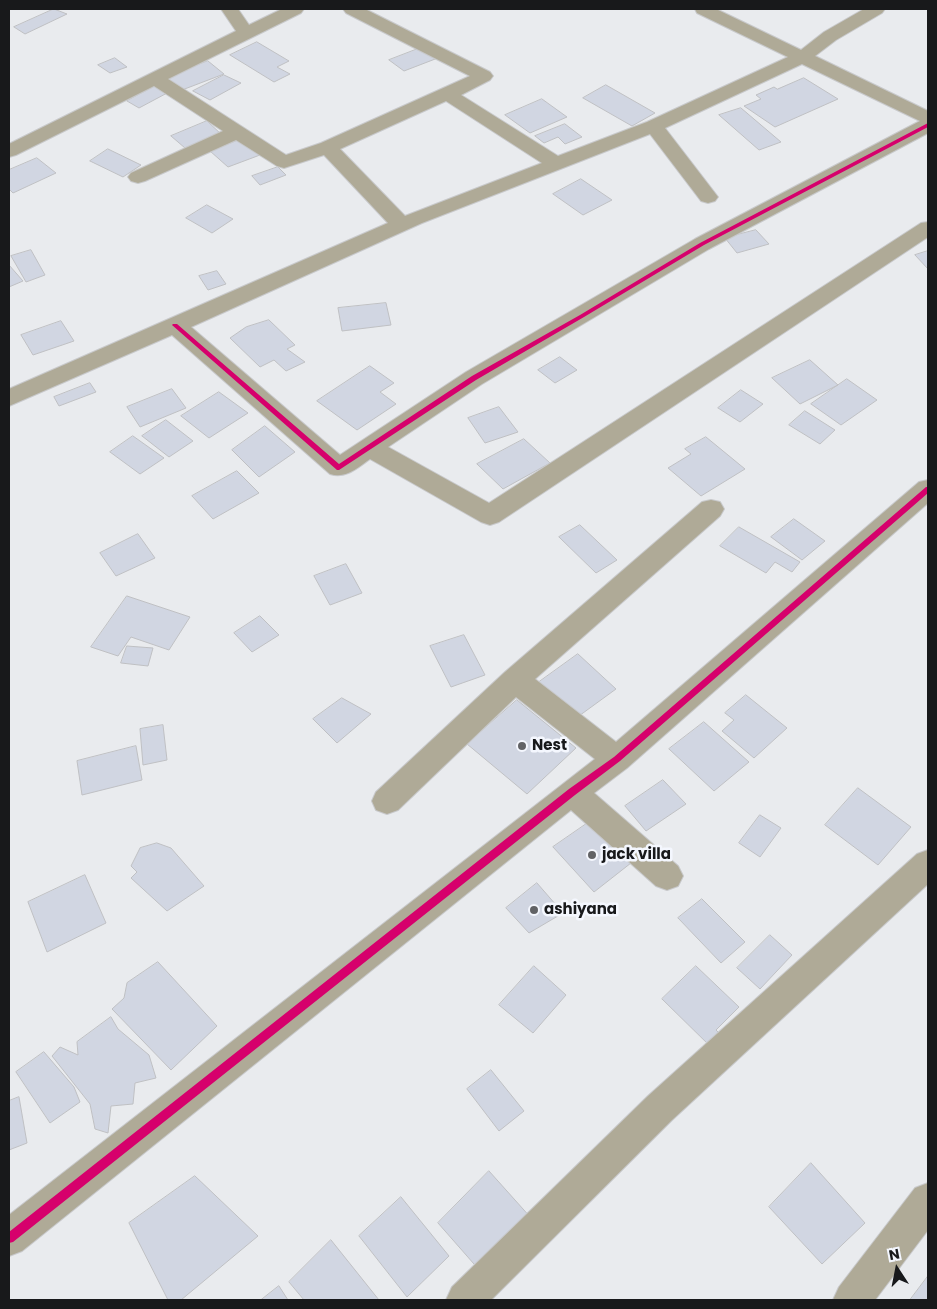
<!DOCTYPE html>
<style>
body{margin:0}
#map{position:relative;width:937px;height:1309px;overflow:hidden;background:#e9ebee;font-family:Poppins,sans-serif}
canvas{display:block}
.frame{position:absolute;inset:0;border:10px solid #18191b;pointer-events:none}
.north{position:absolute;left:872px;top:1244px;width:50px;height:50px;-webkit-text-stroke:4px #f4f7fe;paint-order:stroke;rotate:349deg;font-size:14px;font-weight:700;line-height:20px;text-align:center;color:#18191b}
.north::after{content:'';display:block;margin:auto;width:18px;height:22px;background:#18191b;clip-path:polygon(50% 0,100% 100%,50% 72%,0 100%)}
</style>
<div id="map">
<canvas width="937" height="1309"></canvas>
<div class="frame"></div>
<div class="north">N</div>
</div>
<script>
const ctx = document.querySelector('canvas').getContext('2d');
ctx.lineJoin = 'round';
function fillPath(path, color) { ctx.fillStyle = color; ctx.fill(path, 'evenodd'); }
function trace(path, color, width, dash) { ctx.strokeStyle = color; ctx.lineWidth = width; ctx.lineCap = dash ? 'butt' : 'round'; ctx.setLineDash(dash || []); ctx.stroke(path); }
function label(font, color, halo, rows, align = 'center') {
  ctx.font = font + ' Poppins,sans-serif'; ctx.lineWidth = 5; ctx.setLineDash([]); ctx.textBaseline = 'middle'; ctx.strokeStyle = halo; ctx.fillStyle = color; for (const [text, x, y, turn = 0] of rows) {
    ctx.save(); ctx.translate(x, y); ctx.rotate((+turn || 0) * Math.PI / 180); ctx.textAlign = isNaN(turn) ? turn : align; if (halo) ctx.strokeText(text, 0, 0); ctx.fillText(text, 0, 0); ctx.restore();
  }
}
const building = new Path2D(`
 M54 9 67 14 25 34 14 27Z
 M257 42 289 61 277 67 290 74 274 82 230 55Z
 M428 45 443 56 404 71 389 60Z
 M115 58 127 67 110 73 98 65Z
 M208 61 224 74 182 90 166 77Z
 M224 75 241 83 210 100 193 91Z
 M804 78 838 99 775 127 744 106 761 99 756 95 774 87 777 89Z
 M157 85 169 92 139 108 127 101Z
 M606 85 655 113 632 126 583 98Z
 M542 99 567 117 530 133 505 115Z
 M741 108 781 142 759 150 719 115Z
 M207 121 221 134 185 148 171 136Z
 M565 124 582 137 565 144 558 137 544 143 535 136Z
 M242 139 260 155 228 167 210 151Z
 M108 149 141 165 123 177 90 161Z
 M37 158 56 173 13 193 9 189V170Z
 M278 167 286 175 260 185 252 176Z
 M581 179 612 200 583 215 553 194Z
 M207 205 233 219 212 233 186 218Z
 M756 230 769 244 737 253 725 238Z
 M31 250 45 275 26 282 11 256Z
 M928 251V269L915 255Z
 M9 265 23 281 9 287Z
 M217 271 226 284 208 290 199 276Z
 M386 303 391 325 342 331 338 308Z
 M269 320 295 345 287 349 305 362 286 371 274 360 260 367 230 338 246 327Z
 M61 321 74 341 33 355 21 335Z
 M560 357 577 370 555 383 538 370Z
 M810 360 838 385 800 404 772 378Z
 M370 366 394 383 380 392 396 404 357 430 317 401Z
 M847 379 877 400 841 425 811 404Z
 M90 383 96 392 59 406 54 397Z
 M172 389 186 408 140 427 127 407Z
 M741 390 763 404 740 422 718 408Z
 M219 392 248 413 209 438 181 416Z
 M499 407 518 432 485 443 468 418Z
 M805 411 835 430 820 444 789 425Z
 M166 420 193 441 169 457 142 436Z
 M265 426 295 452 259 477 232 450Z
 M133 436 164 458 140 474 110 452Z
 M706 437 745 469 701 496 668 468 691 454 685 449Z
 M524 439 550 463 503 489 477 464Z
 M237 471 259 493 213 519 192 496Z
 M794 519 825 541 802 560 771 537Z
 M580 525 617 560 596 573 559 537Z
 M739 527 800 562 792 572 775 562 766 573 720 546Z
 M138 534 155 558 116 576 100 553Z
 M346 564 362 593 330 605 314 576Z
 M127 596 190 617 169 650 131 637 118 656 91 647Z
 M260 616 279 635 252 652 234 633Z
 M464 635 485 675 451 687 430 646Z
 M127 646 153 648 148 666 121 663Z
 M578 654 616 689 572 721 535 685Z
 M746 695 787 728 754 758 722 731 734 720 725 713Z
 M342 698 371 714 337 743 313 719Z
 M517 700 576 748 527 794 467 744Z
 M704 722 749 762 714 791 669 749Z
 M163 725 167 760 143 765 140 729Z
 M136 746 142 780 82 795 77 761Z
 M663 780 686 804 646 831 625 806Z
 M858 788 911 827 878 865 825 825Z
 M760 815 781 828 760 857 739 843Z
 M595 818 631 863 594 892 553 847Z
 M157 843 171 848 204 886 167 911 131 878 137 872 131 866 140 848Z
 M85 875 106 923 47 952 28 902Z
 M537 883 563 913 529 933 506 908Z
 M702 899 745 942 721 963 678 918Z
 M770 935 792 955 760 989 737 968Z
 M158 962 217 1026 171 1070 112 1009 124 998 127 983Z
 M534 966 566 995 533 1033 499 1005Z
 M696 966 739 1007 716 1030 723 1037 712 1048 662 999Z
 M111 1017 118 1029 149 1055 156 1078 135 1083 133 1104 111 1106 108 1133 95 1129 90 1104 52 1056 60 1047 78 1055 77 1042Z
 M44 1052 74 1087 80 1102 50 1123 16 1072Z
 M491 1070 524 1111 499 1131 467 1089Z
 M19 1097 27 1143 9 1150V1101Z
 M811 1163 865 1223 822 1264 769 1207Z
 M489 1171 532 1219 481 1272 438 1223Z
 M195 1176 258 1236 181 1300H168L129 1223Z
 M401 1197 449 1256 407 1297 359 1236Z
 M331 1240 379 1300H304L289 1282Z
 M928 1276V1300H910Z
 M279 1286 288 1300H261Z`);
const minor = new Path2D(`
 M221 9H238L249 25 282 9H304L301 13 168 79 286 155 321 143 470 76 346 13 343 9H365L490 72 493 76 490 80 461 95 558 156 647 122 788 57 697 13 695 9H716L801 50 824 32 864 9H885L882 13 836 40 815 56 928 111V133L709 249 482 384 388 447 489 503 921 223 928 222V237L499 522 490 525 481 522 370 459C357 468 346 479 330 474L172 335 9 406V389L388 223 324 155 284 168 277 166 236 140 145 181 138 183 131 181 128 177 131 173 223 131 154 86 16 155 9 157V144L236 31ZM802 64 920 121 695 239 466 372 340 455 191 327 422 223 650 134 701 201 708 203 715 201 718 197 665 128ZM446 101 542 163 405 216 340 149Z
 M928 480V503L627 768 594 793 678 866 683 876 678 886 667 890 656 886 571 810 22 1251 9 1256V1215L595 759 516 697 398 810 387 814 376 810 372 801 376 792 505 672 702 502 711 500 720 502 724 509 720 516 535 679 616 742 919 482Z
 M928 850V884L672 1120 491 1300H446L452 1287 648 1096 917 854Z
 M928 1183V1230L875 1300H833L839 1287 915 1188Z`);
const cycleway = new Path2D(`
 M928 123V127L704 245 584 317 476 380 339 470H337L172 325 173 324H177L339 464 472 376 580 315 700 243Z
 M926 487H928V493L620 761 575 795 13 1242 9 1243V1232L569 789 614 757Z`);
const markers = [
 [522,746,5,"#616265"],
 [592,855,5,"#616265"],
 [534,910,5,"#616265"]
];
const poiNames = [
 ["Nest",532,746],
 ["jack villa",602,855],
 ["ashiyana",544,910]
];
fillPath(building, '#d1d6e2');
trace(building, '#bfc0c3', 1);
trace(minor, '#c8c9cb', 2);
fillPath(minor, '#afaa97');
fillPath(cycleway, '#d6006c');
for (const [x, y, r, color] of markers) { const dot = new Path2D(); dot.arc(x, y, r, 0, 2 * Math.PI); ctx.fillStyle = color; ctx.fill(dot); trace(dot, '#f4f7fe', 2); }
label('bold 15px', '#18191b', '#f4f7fe', poiNames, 'left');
</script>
